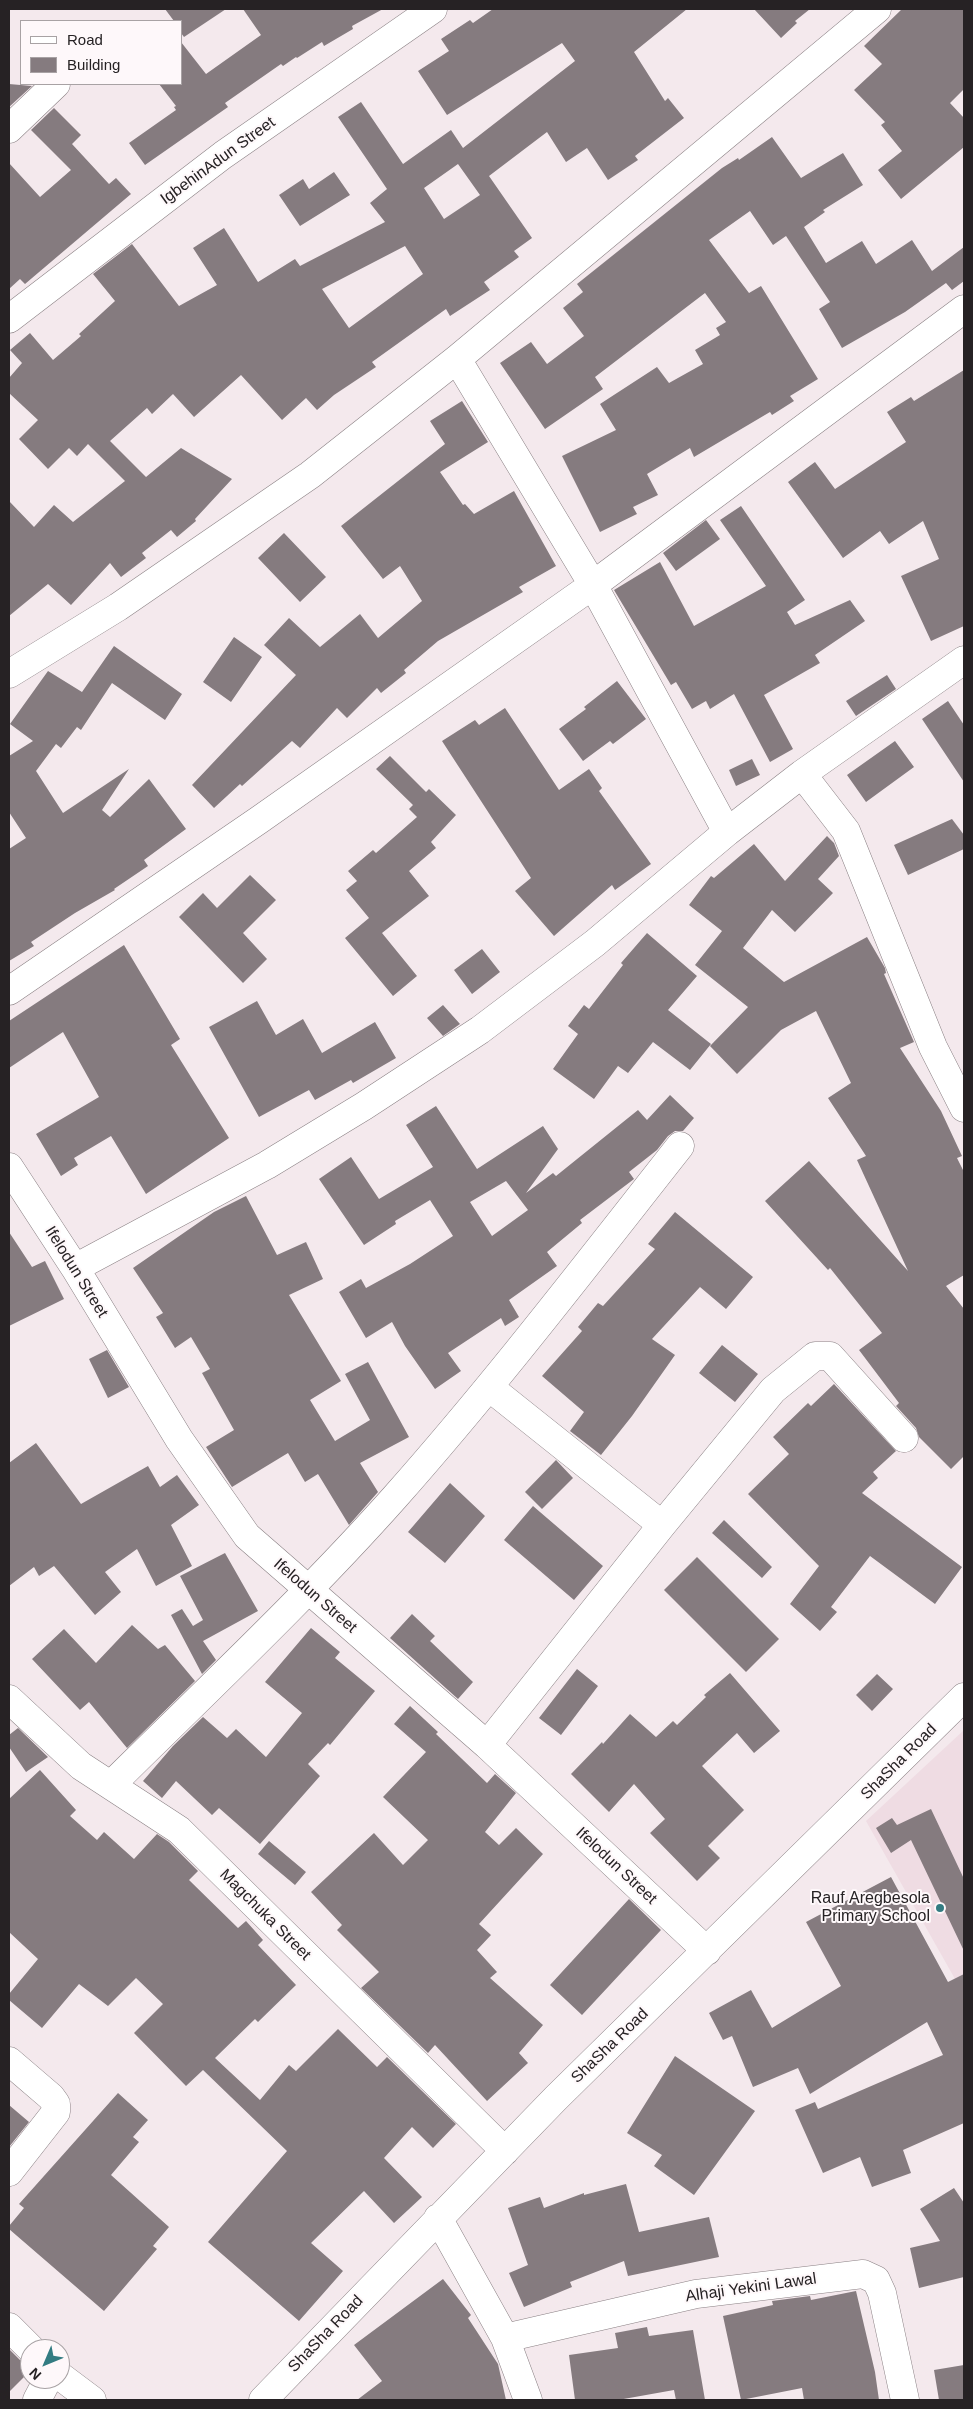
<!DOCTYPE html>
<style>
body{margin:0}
#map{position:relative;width:973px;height:2409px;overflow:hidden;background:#f4e9ed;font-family:Arial,sans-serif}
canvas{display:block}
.frame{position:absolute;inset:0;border:10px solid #262224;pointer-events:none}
.legend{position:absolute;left:20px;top:20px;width:162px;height:65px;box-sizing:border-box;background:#fef8fa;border:1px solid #a8a2a4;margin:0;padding:6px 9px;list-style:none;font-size:15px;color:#262224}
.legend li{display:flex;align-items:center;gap:10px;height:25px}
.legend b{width:25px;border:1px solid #a8a2a4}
.north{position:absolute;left:20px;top:2339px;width:50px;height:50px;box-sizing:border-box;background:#fef8fa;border:1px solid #a8a2a4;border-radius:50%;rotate:225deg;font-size:14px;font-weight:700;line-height:20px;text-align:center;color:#262224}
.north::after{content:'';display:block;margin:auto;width:18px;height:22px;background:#337c82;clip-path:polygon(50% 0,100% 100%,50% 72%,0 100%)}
</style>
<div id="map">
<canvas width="973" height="2409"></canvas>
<div class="frame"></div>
<ul class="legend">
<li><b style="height:6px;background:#fff"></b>Road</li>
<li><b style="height:14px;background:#857b7f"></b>Building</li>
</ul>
<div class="north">N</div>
</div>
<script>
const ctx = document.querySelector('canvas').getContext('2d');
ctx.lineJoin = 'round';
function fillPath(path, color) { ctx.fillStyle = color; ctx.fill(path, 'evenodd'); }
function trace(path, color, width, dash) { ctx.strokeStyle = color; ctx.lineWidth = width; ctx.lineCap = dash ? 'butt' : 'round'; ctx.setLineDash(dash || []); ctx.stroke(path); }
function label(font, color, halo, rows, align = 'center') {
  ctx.font = font + ' Arial,sans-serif'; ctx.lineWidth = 4; ctx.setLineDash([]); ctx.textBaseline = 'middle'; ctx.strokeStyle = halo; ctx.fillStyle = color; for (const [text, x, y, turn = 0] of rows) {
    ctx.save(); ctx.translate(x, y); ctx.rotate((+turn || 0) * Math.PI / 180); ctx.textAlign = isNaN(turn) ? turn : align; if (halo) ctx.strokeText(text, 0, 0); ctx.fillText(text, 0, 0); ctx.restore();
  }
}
const built = new Path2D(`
 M964 1730V1995L866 1821Z`);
const building = new Path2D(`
 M165 9H226L184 37 181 33V21H174Z
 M243 9H383L352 26 353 29 324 46 322 42 297 58 296 57 283 66 281 64 225 103 228 107 145 165 129 143 176 110 174 107 176 106 159 84H181V42L206 74 261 35Z
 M493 9H687L634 52 665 101 668 98 684 118 635 156 638 160 608 180 587 148 566 162 547 132 489 176 532 238 514 251 519 257 484 282 490 290 450 316 446 309 372 362 376 367 334 395 317 410 306 398 282 420 241 375 194 417 173 394 152 414 147 408 110 441 146 477 181 448 232 479 195 519 196 521 177 537 171 530 142 553 146 558 121 577 110 563 71 605 48 584 9 616V501L34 527 54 505 73 522 125 481 88 444 77 456 69 448 48 469 19 439 38 420 9 393V378L22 363 10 350 30 333 53 360 81 336 79 334 115 301 93 274 132 244 179 306 217 285 193 248 224 228 258 282 295 259 300 266 385 222 370 203 387 189 338 117 361 102 403 164 451 130 463 148 575 61 562 43 447 115 418 71 449 51 441 39 470 20 473 23ZM458 164 480 195 444 219 424 188ZM405 246 423 274 349 328 322 289Z
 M754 9H810L795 21 797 23 781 38Z
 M902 9H964V89L950 103 964 118V147L901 199 878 170 902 151 881 125 885 122 854 90 882 64 864 46Z
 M9 84 32 86 9 107Z
 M54 108 81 135 72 144 109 184 116 178 131 194 25 284 20 279 9 289V163L40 197 71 170 31 130Z
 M772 137 801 178 843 153 863 185 823 210 825 212 804 227 826 263 862 241 876 264 912 240 932 271 964 247V281L952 290 946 283 905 312 842 348 819 309 830 302 786 236 773 245 750 211 709 240 749 293 761 286 818 379 790 396 794 401 772 415 770 412 694 457 690 448 647 474 658 495 633 507 637 514 600 532 562 456 616 430 600 404 657 367 669 383 703 364 695 350 720 335 716 328 726 322 705 293 595 377 603 389 545 429 500 363 531 342 547 364 584 336 563 308 583 292 577 284 722 168 738 158 739 160Z
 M334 172 350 195 300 226 279 195 303 179 309 189Z
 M964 370V626L931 641 901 576 939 559 923 521 889 544 880 531 843 558 788 482 815 462 835 489 906 442 887 412 911 397 914 401Z
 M462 401 488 442 440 472 463 505 465 504 474 514 514 491 556 566 519 587 523 592 438 641 404 670 406 673 381 693 377 688 347 718 337 708 300 748 292 741 242 786 240 784 214 808 192 785 296 675 264 645 289 618 320 647 360 614 378 638 422 601 400 566 383 579 341 526 445 444 430 421Z
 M741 506 805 600 787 612 795 625 850 600 865 621 815 655 820 663 764 695 793 749 770 762 734 694 710 709 706 701 692 709 676 682 671 685 614 590 660 562 694 626 766 586 720 520Z
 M706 520 720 539 676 571 663 553Z
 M284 533 326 577 300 602 258 558Z
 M234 637 262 657 231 702 203 682Z
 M114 646 182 694 165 720 112 683 81 730 77 727 61 748 56 744 36 771 63 813 129 769 102 810 110 817 149 779 186 829 144 860 148 866 114 889 115 890 75 913 31 942 34 946 9 961V849L26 838 9 812V756L33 741 10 724 48 671 82 692Z
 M887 675 896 689 856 716 846 701Z
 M617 681 646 719 613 744 610 741 583 761 559 729 586 709 584 707Z
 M948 701 964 725V782L922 719Z
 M505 708 559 790 589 769 602 788 599 791 651 864 615 890 612 885 554 936 515 891 531 878 442 741 475 720 479 725Z
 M895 741 914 767 866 802 847 775Z
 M390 756 426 792 429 789 456 815 431 842 436 848 409 871 429 896 382 933 417 976 393 996 345 938 369 918 346 890 357 881 348 871 373 850 376 853 417 817 409 809 413 805 376 769Z
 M752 759 760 775 736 786 729 770Z
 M952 819 964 835V849L908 875 894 845Z
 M827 836 834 843 839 856 818 879 833 893 795 932 772 910 743 948 784 982 867 937 885 968 886 973 884 974 914 1042 900 1048 941 1111 962 1156 957 1158 964 1172V1275L946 1286 964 1309V1456L951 1469 919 1437 916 1428 896 1406 899 1403 859 1350 882 1333 830 1268 828 1270 765 1201 809 1161 908 1271 857 1160 866 1156 828 1098 851 1083 816 1011 781 1030 737 1074 710 1046 748 1007 695 965 722 931 689 905 711 876 714 878 754 844 785 881Z
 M250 875 276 900 243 933 267 959 243 983 179 917 203 893 217 908Z
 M647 933 697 976 668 1010 711 1044 690 1070 653 1042 628 1073 618 1066 594 1099 553 1069 578 1034 568 1026 584 1005 589 1009 623 965 621 963Z
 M124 945 180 1039 171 1045 229 1138 146 1194 111 1136 74 1158 78 1165 61 1176 36 1134 99 1097 63 1032 9 1068V1021Z
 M482 949 500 972 472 994 454 970Z
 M257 1001 276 1035 303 1019 322 1053 375 1022 396 1058 353 1083 351 1080 315 1100 309 1090 259 1117 209 1027Z
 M443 1005 460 1024 443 1036 427 1018Z
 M670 1095 694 1118 683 1131H675L668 1136 657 1150 629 1172 634 1179 580 1220 582 1223 547 1252 557 1266 509 1300 519 1317 505 1326 501 1318 448 1353 461 1371 435 1389 405 1346 392 1322 366 1338 339 1292 361 1279 366 1288 410 1264 453 1236 430 1200 395 1221 396 1224 364 1245 319 1179 351 1157 379 1199 433 1167 406 1125 436 1106 477 1169 543 1126 558 1149 526 1193 553 1173 556 1176 638 1110 647 1120ZM506 1181 528 1210 492 1236 470 1202Z
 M246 1196 277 1255 306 1242 323 1279 289 1295 341 1381 310 1400 335 1441 370 1420 345 1374 368 1362 409 1437 360 1463 378 1492 349 1525 318 1474 305 1482 288 1453 232 1487 206 1447 234 1430 202 1373 210 1369 191 1337 175 1348 156 1317 163 1313 133 1268 214 1212Z
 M675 1212 753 1277 726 1309 700 1287 652 1339 675 1355 632 1416 601 1455 570 1431 584 1412 542 1376 582 1331 578 1327 598 1303 603 1306 655 1249 648 1244Z
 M9 1232 32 1267 45 1261 64 1299 9 1326Z
 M722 1345 758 1374 735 1402 699 1373Z
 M107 1350 129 1387 108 1398 89 1359Z
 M834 1384 896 1451 873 1472 878 1478 862 1493 962 1567 935 1604 870 1556 831 1607 837 1612 820 1631 790 1604 819 1566 748 1494 789 1454 773 1437 808 1403 811 1406Z
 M36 1443 81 1504 148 1466 160 1487 177 1475 199 1505 171 1525 192 1566 156 1586 137 1549 105 1572 121 1592 95 1615 54 1566 39 1576 34 1567 9 1586V1463Z
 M556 1460 573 1478 542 1509 525 1492Z
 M450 1483 485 1516 445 1563 408 1532Z
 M533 1506 603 1566 574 1600 504 1540Z
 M724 1520 772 1567 762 1578 712 1533Z
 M225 1553 258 1611 203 1641 216 1660 202 1674 171 1615 182 1609 193 1626 203 1620 180 1576Z
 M697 1557 779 1639 746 1672 664 1590Z
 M412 1614 435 1636 430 1641 473 1682 458 1699 390 1638Z
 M132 1625 158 1649 165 1645 195 1681 127 1748 89 1702 80 1710 32 1659 64 1629 96 1663Z
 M311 1628 340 1652 335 1658 375 1691 330 1745 328 1743 308 1764 320 1776 260 1844 219 1808 212 1815 176 1781 162 1798 143 1781 173 1746 203 1717 227 1738 236 1729 266 1757 302 1713 265 1682Z
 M577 1669 598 1686 561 1735 539 1718Z
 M730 1673 780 1731 754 1753 737 1733 702 1766 744 1810 708 1846 720 1858 697 1881 650 1833 665 1819 634 1784 609 1812 571 1774 602 1742 603 1744 630 1714 656 1737 673 1721 677 1725 706 1697 704 1695Z
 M877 1674 893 1689 872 1711 856 1695Z
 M410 1706 438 1732 436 1734 487 1783 495 1774 516 1793 485 1832 499 1845 516 1828 543 1854 479 1924 491 1935 477 1950 497 1972 490 1978 543 2025 519 2053 528 2063 487 2101 435 2045 428 2053 361 1988 379 1972 337 1930 342 1925 311 1892 374 1833 403 1865 428 1840 383 1797 426 1752 394 1724Z
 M18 1728 48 1757 26 1772 9 1747V1735Z
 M40 1770 76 1810 70 1816 97 1840 104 1832 134 1859 157 1834 169 1842 198 1871 189 1880 238 1928 246 1921 263 1940 258 1945 296 1985 258 2022 255 2019 215 2058 260 2100 289 2065 296 2071 338 2029 377 2067 387 2057 456 2124 433 2148 412 2127 384 2158 422 2197 394 2223 364 2191 311 2243 343 2271 299 2321 208 2242 287 2151 203 2070 186 2086 134 2033 163 2004 136 1978 108 2006 79 1984 42 2028 9 2000V1994L38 1959 9 1932V1799Z
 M931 1809 964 1879V1951L911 1840 891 1853 876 1828 892 1818 897 1825Z
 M269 1841 306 1872 295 1885 258 1854Z
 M891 1877 948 1982 964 1974V2123L903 2150 911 2173 872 2187 860 2157 823 2173 795 2110 815 2102 818 2109 943 2055 927 2022 810 2094 798 2068 753 2087 732 2036 723 2040 709 2013 751 1990 772 2028 841 1986 806 1922Z
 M629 1899 661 1930 582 2015 550 1985Z
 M675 2056 755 2111 694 2195 654 2166 662 2155 627 2133Z
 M118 2093 148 2120 133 2137 139 2142 111 2175 169 2227 153 2246 157 2249 104 2311 9 2229V2226L24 2208 19 2204Z
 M9 2105 29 2122 9 2147Z
 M626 2184 639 2232 709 2217 719 2257 628 2276 624 2261 570 2282 572 2287 524 2307 509 2273 528 2265 508 2208 540 2197 544 2208 584 2193V2195Z
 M954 2188 964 2203V2277L919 2288 910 2248 940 2241 920 2209Z
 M443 2279 471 2315 468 2318 498 2364 506 2400H357L382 2381 354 2345Z
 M856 2291 875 2372 879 2400H804L802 2388 741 2400 723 2316 773 2305 772 2301 810 2296 811 2300Z
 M647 2327 649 2336 693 2330 705 2400H676L674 2390 618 2400H575L569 2355 618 2348 615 2333Z
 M9 2349 20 2360 30 2364V2371L9 2392Z
 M964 2365V2400H939L934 2370Z`);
const minor = new Path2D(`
 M9 129 56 84
 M9 319 223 155 433 9
 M457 359 593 585 727 832
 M9 674 118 607 310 475 457 359 877 9
 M802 774 846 831 933 1047 964 1108
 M9 991 259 820 593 585 964 309
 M9 1167 75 1268 179 1439 247 1536 487 1745 707 1951
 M75 1268 267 1165 364 1106 480 1030 595 943 727 832 802 774 964 660
 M489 1387 662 1525
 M9 1699 81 1766 179 1830 505 2151
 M487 1745 662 1525 773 1390 815 1356H830L904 1438
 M111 1785C207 1690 306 1597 395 1497 495 1384 587 1264 680 1146
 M9 2061 51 2097 56 2104V2112L9 2172
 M438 2218 505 2338 528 2400
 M9 2327 31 2349
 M505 2338 696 2294 863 2274 876 2280 882 2293 905 2400
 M60 2376 92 2400
 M37 2400 48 2379
 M263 2400 556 2098 964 1697`);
const markers = [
 [940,1908,5,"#337c82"]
];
const streetNames = [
 ["IgbehinAdun Street",218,161,-36],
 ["Ifelodun Street",76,1272,58],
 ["Ifelodun Street",315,1596,41],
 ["ShaSha Road",899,1762,-45],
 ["Ifelodun Street",616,1866,43],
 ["Magchuka Street",265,1915,45],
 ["ShaSha Road",610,2046,-44],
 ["Alhaji Yekini Lawal",751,2288,-8],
 ["ShaSha Road",326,2334,-46]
];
const poiNames = [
 ["Rauf Aregbesola",930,1899],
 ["Primary School",930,1917]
];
fillPath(built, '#efdce3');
fillPath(building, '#857b7f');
trace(minor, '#8a8084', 29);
trace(minor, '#fff', 28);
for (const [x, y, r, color] of markers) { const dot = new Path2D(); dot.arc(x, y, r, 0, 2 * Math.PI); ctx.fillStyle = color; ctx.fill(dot); trace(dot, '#fef8fa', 2); }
label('16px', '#262224', '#fef8fa', streetNames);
label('16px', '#262224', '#fef8fa', poiNames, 'right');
</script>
